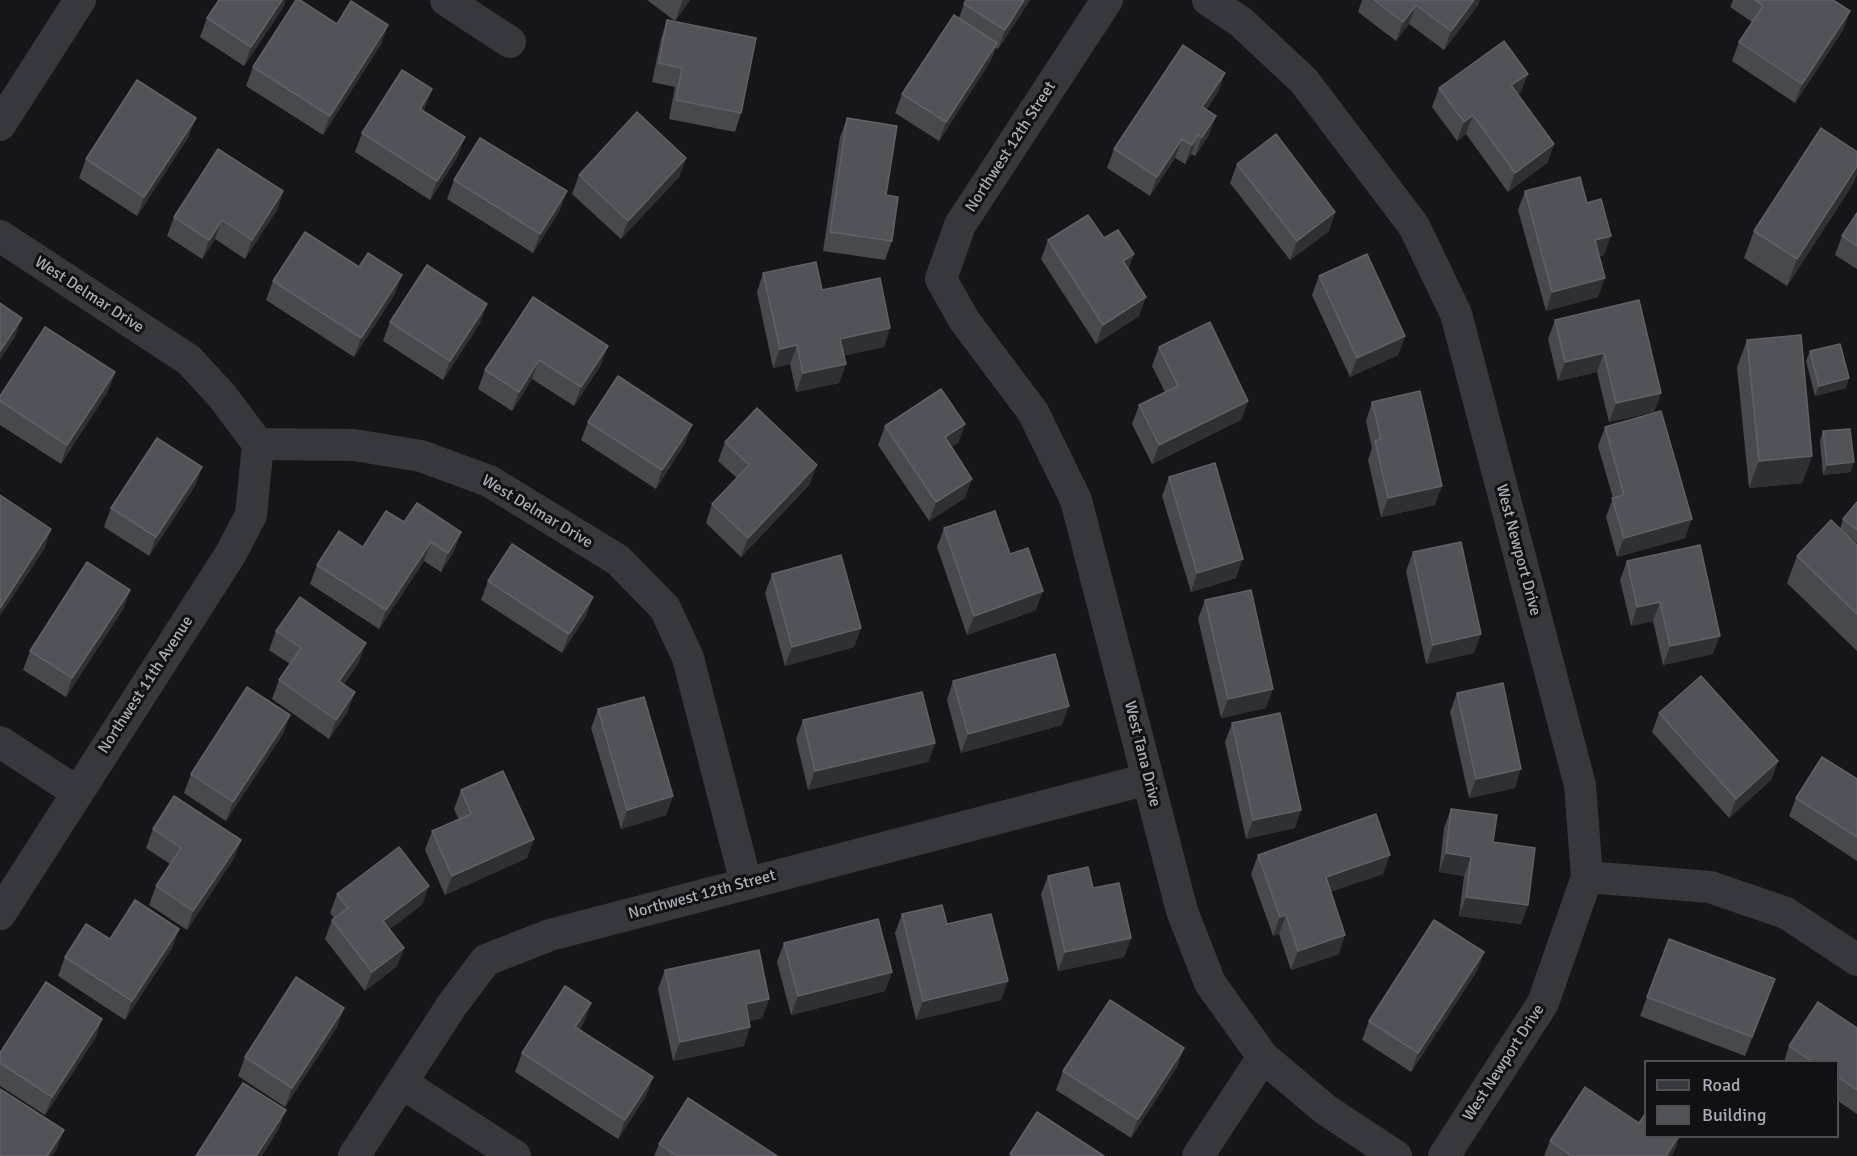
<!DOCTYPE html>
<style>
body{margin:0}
#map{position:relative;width:1857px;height:1156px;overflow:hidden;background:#161618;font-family:Signika,sans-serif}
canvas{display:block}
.legend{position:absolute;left:1644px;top:1060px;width:195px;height:78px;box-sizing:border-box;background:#111113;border:2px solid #4d4f55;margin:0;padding:8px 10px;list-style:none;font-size:18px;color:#a8adb8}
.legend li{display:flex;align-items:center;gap:12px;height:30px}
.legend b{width:30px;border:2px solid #4d4f55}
</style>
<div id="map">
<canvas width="1857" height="1156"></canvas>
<ul class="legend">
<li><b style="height:8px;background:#37383d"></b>Road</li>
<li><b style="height:16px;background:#525359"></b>Building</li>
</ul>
</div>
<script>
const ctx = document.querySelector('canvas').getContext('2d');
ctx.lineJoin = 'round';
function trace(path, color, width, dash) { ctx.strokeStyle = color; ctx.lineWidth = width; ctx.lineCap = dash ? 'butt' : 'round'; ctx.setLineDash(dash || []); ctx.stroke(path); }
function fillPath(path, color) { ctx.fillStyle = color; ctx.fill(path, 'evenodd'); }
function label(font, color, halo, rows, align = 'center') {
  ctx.font = font + ' Signika,sans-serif'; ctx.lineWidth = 6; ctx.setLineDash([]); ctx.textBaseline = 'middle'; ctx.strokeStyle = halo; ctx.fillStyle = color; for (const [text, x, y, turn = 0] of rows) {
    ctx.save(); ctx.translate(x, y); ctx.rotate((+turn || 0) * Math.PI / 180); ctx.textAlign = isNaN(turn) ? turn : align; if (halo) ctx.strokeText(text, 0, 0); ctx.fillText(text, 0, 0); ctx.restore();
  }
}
const minor = new Path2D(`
 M446 0 510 42
 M1107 0 960 225 941 279 964 320 1033 412 1076 500 1182 911 1210 983 1263 1057 1326 1110 1396 1156
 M1208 0 1241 22 1304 81 1414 226 1456 314 1580 785 1587 877 1543 1003 1444 1156
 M0 125 80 0
 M0 236 189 360 223 397 258 444 354 445 421 456 489 481 618 560 665 608 688 658 746 883
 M0 742 77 792
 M1587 877 1710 887 1786 913 1857 960
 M0 914 230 555 251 515 258 444
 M402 1083 515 1156
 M354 1156 452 1005 486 960 550 935 1148 779
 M1198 1156 1263 1057`);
const wall = new Path2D(`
 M647 0H690L675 21Z
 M1030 0 998 49 996 48 990 62 939 141 895 113 902 94 959 18 964 4Z
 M1362 0H1480L1478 5 1444 50 1409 24 1396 41 1358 12Z
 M1733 0H1833L1850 11 1843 30 1795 103 1732 61 1739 42 1752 22 1730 7Z
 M284 6 244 66 200 37 207 18Z
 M667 20 741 113 735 132 669 119 675 87 652 82 661 39Z
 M337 24 388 25 381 44 323 135 246 86 253 67Z
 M1225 73 1218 92 1206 110 1209 135 1195 156 1191 154 1185 164 1175 158 1150 196 1107 168 1114 149Z
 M1439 88 1521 92 1518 94 1554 144 1547 163 1508 192 1466 134 1457 141 1432 107Z
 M425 108 423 111 458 156 430 200 355 152 362 133Z
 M847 118 886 195 892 241 885 260 823 251 840 137Z
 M189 136 137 216 79 178 86 159Z
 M1857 152V174L1853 184 1787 286 1744 258 1754 231Z
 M686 158 679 177 621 239 572 194 579 175Z
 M1237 164 1335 212 1329 231 1290 260 1230 183Z
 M454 180 560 210 533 253 447 199Z
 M283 191 277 210 245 259 215 239 202 259 167 236 174 217Z
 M1525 191 1587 203 1604 255 1599 256 1598 297 1546 311 1518 210Z
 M1857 213V269L1835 255 1842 236Z
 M1104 238 1129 269 1139 316 1096 344 1041 259 1048 240Z
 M359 267 395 294 354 357 266 300 273 281Z
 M763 273 822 290 890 328 884 347 844 355 846 364 839 383 796 392 790 364 773 368 757 292Z
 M1319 276 1405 336 1398 355 1350 377 1312 295Z
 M533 297 601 365 574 406 532 379 512 411 478 389 485 370Z
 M1555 320 1661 393 1654 412 1609 422 1597 372 1558 381 1548 339Z
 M390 322 480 323 443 380 383 341Z
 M1747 340 1812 456 1802 483 1749 488 1737 367Z
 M1159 347 1248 401 1241 420 1152 464 1132 424 1139 405 1165 392 1152 366Z
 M1810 351 1846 388 1815 396 1806 361Z
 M115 372 108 391 61 464 0 425V396Z
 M1372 402 1435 505 1381 517 1368 460 1372 448 1366 421Z
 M588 422 692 425 685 443 656 489 581 440Z
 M965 424 958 443 951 447 965 498 929 521 878 445 885 426Z
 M1605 427 1685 538 1617 557 1606 517 1613 498 1598 446Z
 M1823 431 1851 472 1823 475 1820 441Z
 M725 442 810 484 741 557 706 523 712 504 737 478 718 461Z
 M202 467 195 486 149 556 104 527 111 508Z
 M1169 477 1236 578 1191 592 1162 496Z
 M1857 502V543L1841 530 1857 545V651L1787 583 1797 556 1840 529 1843 519Z
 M404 522 461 532 454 551 441 572 424 561 379 629 310 584 317 565 363 547Z
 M944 528 1010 554 1036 610 967 635 937 547Z
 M1413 552 1474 653 1426 664 1406 571Z
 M1627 561 1713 654 1663 665 1653 621 1631 626 1620 580Z
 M772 574 861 628 854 647 785 666 765 593Z
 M488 581 593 597 586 616 562 653 481 600Z
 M130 590 123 609 66 697 23 670 30 651Z
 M1205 600 1266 708 1221 718 1198 619Z
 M276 631 359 662 344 684 348 711 329 739 272 699 279 680 290 664 269 650Z
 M953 681 1062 725 961 753 947 700Z
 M1457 693 1515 788 1469 798 1450 712Z
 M598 709 673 796 666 815 621 829 591 728Z
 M1659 713 1778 761 1771 780 1729 818 1652 732Z
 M290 715 283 734 226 821 184 793 191 774Z
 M803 720 935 743 928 762 808 790 796 739Z
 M1232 723 1295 828 1246 839 1225 742Z
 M1857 779V861L1789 816 1796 798Z
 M461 790 534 839 527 858 445 895 425 850 432 831 459 820 454 809Z
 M1451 809 1493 842 1528 905 1521 924 1459 916 1464 876 1439 872 1444 828Z
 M153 829 241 840 234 858 187 930 149 905 156 886 170 864 146 848Z
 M1258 855 1383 874 1331 891 1339 954 1291 970 1279 934 1273 936 1251 874Z
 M1048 876 1093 888 1131 938 1124 957 1058 971 1041 894Z
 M337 894 422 905 389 929 404 948 397 966 365 991 325 939 332 920 334 918 330 913Z
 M902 914 947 924 1001 1000 916 1020 895 933Z
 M179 929 172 948 125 1020 58 976 65 957 110 939Z
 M1669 939 1775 979 1745 1056 1640 1016Z
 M784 943 892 972 885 991 791 1015 777 962Z
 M1484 952 1477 971 1411 1072 1362 1040 1369 1021Z
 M665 970 769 999 762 1018 749 1021 744 1046 673 1061 658 989Z
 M591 1003 584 1022 579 1030 653 1077 646 1096 618 1139 515 1072 522 1053Z
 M344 1008 337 1027 285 1107 238 1076 245 1057Z
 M1857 1028V1114L1838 1101V1062H1784L1789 1046Z
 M96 1037 45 1115 0 1086V1053Z
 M1184 1048 1177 1067 1131 1138 1056 1090 1063 1071Z
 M1550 1141 1675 1150 1671 1156H1544Z
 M659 1144 777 1156H654Z`);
const shadedWall = new Path2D(`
 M282 0H286L284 6 244 66 251 47Z
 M683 0H690L675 21 682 2Z
 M1024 0H1030L998 49 1005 30Z
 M1474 0H1480L1478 5 1444 50 1451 31Z
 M1416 5 1409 24 1396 41 1403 22Z
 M1850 11 1843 30 1795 103 1802 84Z
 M388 25 381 44 323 135 330 116Z
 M997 43 990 62 939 141 946 122Z
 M1225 73 1218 92 1195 126 1202 107Z
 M1528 74 1521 92 1504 104 1511 85Z
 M432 89 425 108 413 127 420 109Z
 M1473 115 1466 134 1457 141 1464 122Z
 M1216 116 1209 135 1195 156 1202 137Z
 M196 118 189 136 137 216 144 197Z
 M1198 135 1191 154 1185 164 1192 145Z
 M465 137 458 156 430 200 437 181Z
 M1182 139 1175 158 1150 196 1157 177Z
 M1554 144 1547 163 1508 192 1515 173Z
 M686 158 679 177 621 239 628 221Z
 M1857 166V174L1853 184 1787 286 1797 259Z
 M283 191 277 210 245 259 252 240Z
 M567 191 560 210 533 253 540 234Z
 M1335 212 1329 231 1290 260 1297 241Z
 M222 220 215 239 202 259 209 240Z
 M1611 236 1604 255 1588 259 1595 240Z
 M1134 254 1127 273 1123 261Z
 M402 275 395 294 354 357 361 338Z
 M1605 278 1598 297 1546 311 1552 292Z
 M1146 297 1139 316 1096 344 1103 325Z
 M487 304 480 323 443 380 450 361Z
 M22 318 15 337 0 360V351Z
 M890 328 884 347 833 358 840 339Z
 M1405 336 1398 355 1350 377 1357 358Z
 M797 345 790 364 773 368 780 349Z
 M608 346 601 365 574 406 581 387Z
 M1604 353 1597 372 1558 381 1565 362Z
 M539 360 532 379 512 411 519 392Z
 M846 364 839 383 796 392 803 373Z
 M115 372 108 391 61 464 67 445Z
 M1849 378 1846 388 1815 396 1819 386Z
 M1661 393 1654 412 1609 422 1616 403Z
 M1248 401 1241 420 1152 464 1159 445Z
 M965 424 958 443 938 456 945 437Z
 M692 425 685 443 656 489 662 470Z
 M1812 456 1802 483 1749 488 1759 461Z
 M1854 462 1851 472 1823 475 1827 465Z
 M817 465 810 484 741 557 748 538Z
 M202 467 195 486 149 556 156 537Z
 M972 479 965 498 929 521 936 502Z
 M1442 486 1435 505 1381 517 1388 498Z
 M1692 519 1685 538 1617 557 1624 538Z
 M51 529 45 548 0 616V608Z
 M461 532 454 551 441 572 448 553Z
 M431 542 424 561 379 629 386 610Z
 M1243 559 1236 578 1191 592 1197 573Z
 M130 590 123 609 66 697 72 678Z
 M1043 591 1036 610 967 635 974 616Z
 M593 597 586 616 562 653 569 634Z
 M1660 602 1653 621 1631 626 1637 607Z
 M861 628 854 647 785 666 792 647Z
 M1481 634 1474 653 1426 664 1433 645Z
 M1720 636 1713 654 1663 665 1670 646Z
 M366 643 359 662 332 700 339 681Z
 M1273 689 1266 708 1221 718 1228 699Z
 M355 692 348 711 329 739 336 720Z
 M1069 706 1062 725 961 753 968 734Z
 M290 715 283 734 226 821 233 802Z
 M935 743 928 762 808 790 815 771Z
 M1778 761 1771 780 1729 818 1736 799Z
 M1521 769 1515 788 1469 798 1476 779Z
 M673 796 666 815 621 829 627 810Z
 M1301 810 1295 828 1246 839 1253 820Z
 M534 839 527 858 445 895 452 876Z
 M241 840 234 858 187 930 193 911Z
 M1446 853 1471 857 1464 876 1439 872Z
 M1390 855 1383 874 1319 896 1326 877Z
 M429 886 422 905 376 940 383 921Z
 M1466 897 1528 905 1521 924 1459 916Z
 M1286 915 1279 934 1273 936 1280 917Z
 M179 929 172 948 125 1020 132 1001Z
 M1345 935 1339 954 1291 970 1298 951Z
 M1131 938 1124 957 1058 971 1065 952Z
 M404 948 397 966 365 991 372 972Z
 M1484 952 1477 971 1411 1072 1418 1053Z
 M892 972 885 991 791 1015 798 996Z
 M1008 981 1001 1000 916 1020 923 1001Z
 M769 999 762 1018 739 1023 746 1004Z
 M591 1003 584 1022 568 1046 575 1027Z
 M344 1008 337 1027 285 1107 292 1088Z
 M102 1019 96 1037 45 1115 52 1097Z
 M750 1027 744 1046 673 1061 680 1042Z
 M1184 1048 1177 1067 1131 1138 1138 1119Z
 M653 1077 646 1096 618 1139 625 1120Z
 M286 1110 279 1129 262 1156H256Z
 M64 1130 57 1149 52 1156H47Z
 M1678 1137H1680L1675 1150 1671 1156H1666Z`);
const building = new Path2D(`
 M219 0H282L251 47 207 18Z
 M296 0H300L337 24 351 1 388 25 330 116 253 67Z
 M966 0H1024L1005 30 964 4Z
 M1374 0H1474L1451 31 1416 5 1403 22Z
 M1755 0H1833L1850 11 1802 84 1739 42 1763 6Z
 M954 15 997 43 946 122 902 94Z
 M667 20 756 38 741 113 676 100 682 68 659 63Z
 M1504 41 1528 74 1511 85 1554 144 1515 173 1473 115 1464 122 1439 88Z
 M1183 45 1225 73 1202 107 1216 116 1202 137 1198 135 1192 145 1182 139 1157 177 1114 149Z
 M402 70 432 89 420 109 465 137 437 181 362 133Z
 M137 80 196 118 144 197 86 159Z
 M637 112 686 158 628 221 579 175Z
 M847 118 897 126 886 195 898 197 892 241 830 232Z
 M1821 128 1857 152V166L1797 259 1754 231Z
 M1276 134 1335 212 1297 241 1237 164Z
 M480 138 567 191 540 234 454 180Z
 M218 149 283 191 252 240 222 220 209 240 174 217Z
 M1580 177 1587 203 1601 199 1611 236 1595 240 1605 278 1552 292 1525 191Z
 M1857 213V246L1842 236Z
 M1088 215 1104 238 1118 230 1134 254 1123 261 1146 297 1103 325 1048 240Z
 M305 232 359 267 368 253 402 275 361 338 273 281Z
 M1367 254 1405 336 1357 358 1319 276Z
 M816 262 822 290 880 278 890 328 840 339 846 364 803 373 797 345 780 349 763 273Z
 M427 265 487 304 450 361 390 322Z
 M533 297 608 346 581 387 539 360 519 392 485 370Z
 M1639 300 1661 393 1616 403 1604 353 1565 362 1555 320Z
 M0 303 22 318 0 351Z
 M1210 322 1248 401 1159 445 1139 405 1178 386 1159 347Z
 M45 327 115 372 67 445 0 401V396Z
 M1801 335 1812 456 1759 461 1747 340Z
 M1840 344 1849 378 1819 386 1810 351Z
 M618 376 692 425 662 470 588 422Z
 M941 389 965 424 945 437 972 479 936 502 885 426Z
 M1420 391 1442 486 1388 498 1375 441 1381 439 1372 402Z
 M757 408 817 465 748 538 712 504 749 465 725 442Z
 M1661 411 1692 519 1624 538 1612 498 1624 495 1605 427Z
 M1850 429 1854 462 1827 465 1823 431Z
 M157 438 202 467 156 537 111 508Z
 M1215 463 1243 559 1197 573 1169 477Z
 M0 495 51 529 0 608Z
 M1857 502V530L1843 519Z
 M417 503 461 532 448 553 431 542 386 610 317 565 339 531 363 547 386 511 404 522Z
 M995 511 1010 554 1028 548 1043 591 974 616 944 528Z
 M1831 520 1857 545V614L1797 556Z
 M1461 542 1481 634 1433 645 1413 552Z
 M512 544 593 597 569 634 488 581Z
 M1700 545 1720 636 1670 646 1660 602 1637 607 1627 561Z
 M841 555 861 628 792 647 772 574Z
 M87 562 130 590 72 678 30 651Z
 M1251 590 1273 689 1228 699 1205 600Z
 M300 597 366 643 339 681 355 692 336 720 279 680 301 648 276 631Z
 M1055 654 1069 706 968 734 953 681Z
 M1701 676 1778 761 1736 799 1659 713Z
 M1503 683 1521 769 1476 779 1457 693Z
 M247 687 290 715 233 802 191 774Z
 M922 692 935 743 815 771 803 720Z
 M644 697 673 796 627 810 598 709Z
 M1280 713 1301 810 1253 820 1232 723Z
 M1822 757 1857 779V837L1796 798Z
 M503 771 534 839 452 876 432 831 471 814 461 790Z
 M174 796 241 840 193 911 156 886 181 848 153 829Z
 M1451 809 1497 815 1493 842 1535 848 1528 905 1466 897 1471 857 1446 853Z
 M1376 814 1390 855 1326 877 1345 935 1298 951 1286 915 1280 917 1258 855Z
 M399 847 429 886 383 921 404 948 372 972 332 920 348 908 337 894Z
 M1088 867 1093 888 1119 883 1131 938 1065 952 1048 876Z
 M135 900 179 929 132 1001 65 957 86 924 110 939Z
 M942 905 947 924 991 914 1008 981 923 1001 902 914Z
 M878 919 892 972 798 996 784 943Z
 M1434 920 1484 952 1418 1053 1369 1021Z
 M1669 939 1775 979 1752 1037 1647 997Z
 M759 950 769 999 746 1004 750 1027 680 1042 665 970Z
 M296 977 344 1008 292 1088 245 1057Z
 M46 982 102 1019 52 1097 0 1063V1053Z
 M565 986 591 1003 575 1027 653 1077 625 1120 522 1053Z
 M1110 1000 1184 1048 1138 1119 1063 1071Z
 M1818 1002 1857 1028V1090L1838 1077V1062H1813L1789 1046Z
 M243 1083 286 1110 256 1156H196Z
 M1585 1087 1639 1123 1646 1113V1137H1678L1666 1156H1572L1550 1141Z
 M0 1089 64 1130 47 1156H0Z
 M688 1098 777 1156H677L659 1144Z
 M1037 1112 1104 1156H1013L1010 1154Z`);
const streetNames = [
 ["Northwest 12th Street",1011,147,-57],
 ["West Delmar Drive",89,295,33],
 ["West Delmar Drive",537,512,31],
 ["West Newport Drive",1518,550,75],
 ["Northwest 11th Avenue",146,685,-57],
 ["West Tana Drive",1142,754,76],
 ["Northwest 12th Street",702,895,-15],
 ["West Newport Drive",1504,1063,-57]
];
trace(minor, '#37383d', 32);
fillPath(wall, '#47494d');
fillPath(shadedWall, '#2f3033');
fillPath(building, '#525359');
trace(building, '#5f6168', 1.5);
label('16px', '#a8adb8', '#111113', streetNames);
</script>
